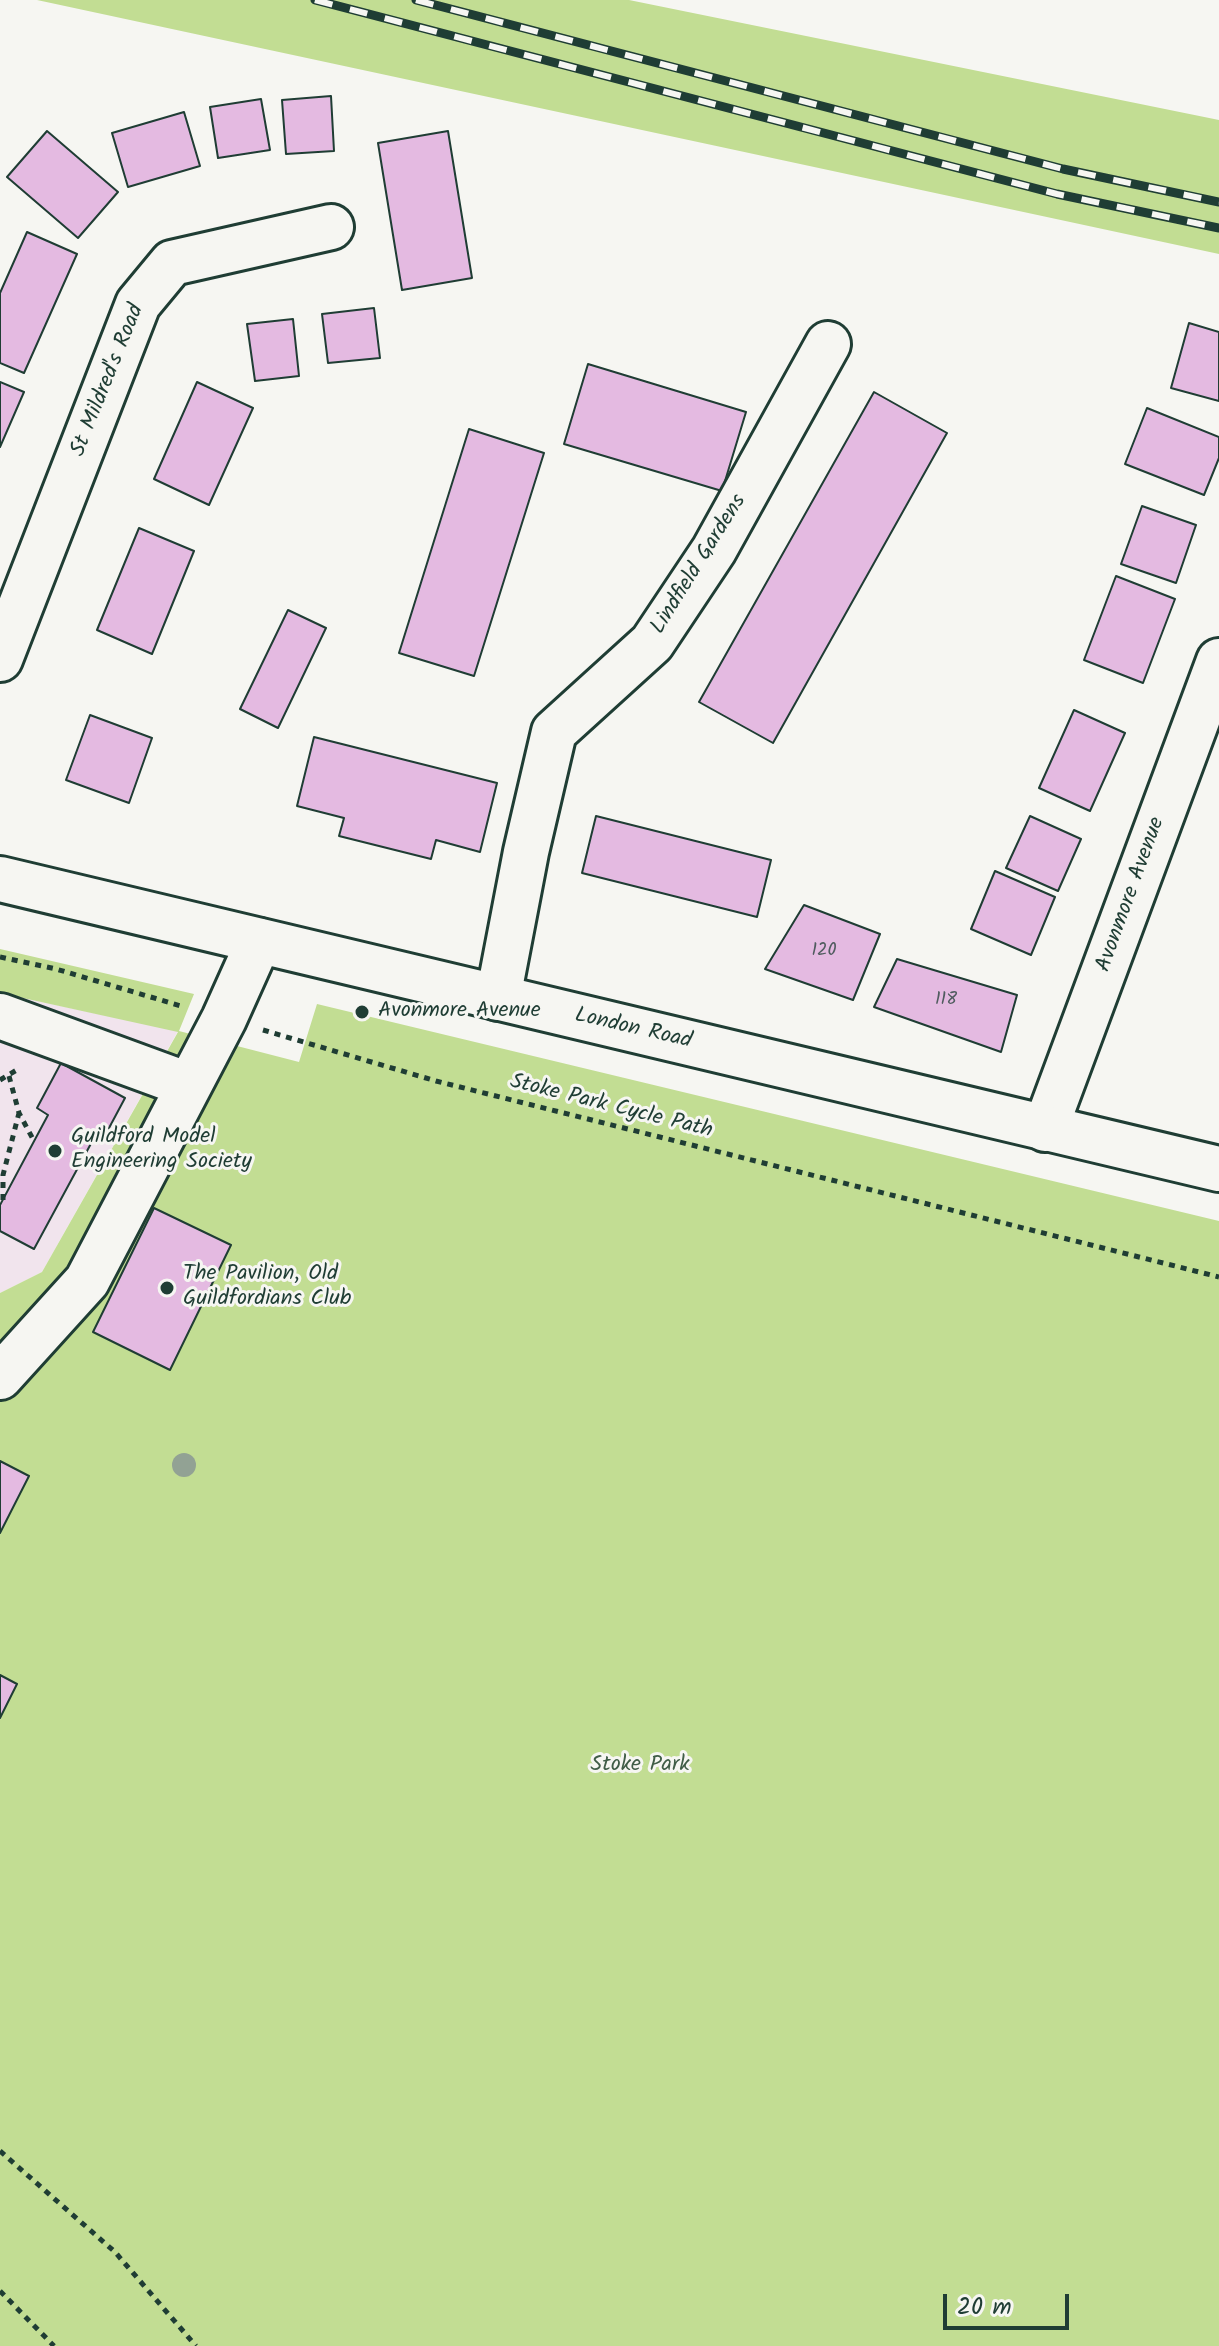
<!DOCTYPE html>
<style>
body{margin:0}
#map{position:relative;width:1219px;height:2346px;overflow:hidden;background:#f6f6f2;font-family:Kalam,sans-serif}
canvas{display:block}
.scale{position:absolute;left:943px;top:2294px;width:126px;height:36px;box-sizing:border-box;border:4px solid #1f3d34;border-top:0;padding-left:10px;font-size:24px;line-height:28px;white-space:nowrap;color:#1f3d34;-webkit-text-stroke:6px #f6f6f2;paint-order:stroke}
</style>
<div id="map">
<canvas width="1219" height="2346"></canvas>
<div class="scale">20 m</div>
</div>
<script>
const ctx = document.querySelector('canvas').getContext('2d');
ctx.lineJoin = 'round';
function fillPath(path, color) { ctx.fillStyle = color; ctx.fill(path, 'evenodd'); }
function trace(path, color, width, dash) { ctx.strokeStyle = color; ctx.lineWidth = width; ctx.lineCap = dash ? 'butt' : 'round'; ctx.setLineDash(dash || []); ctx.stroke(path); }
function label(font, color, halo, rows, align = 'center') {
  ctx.font = font + ' Kalam,sans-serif'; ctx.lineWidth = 6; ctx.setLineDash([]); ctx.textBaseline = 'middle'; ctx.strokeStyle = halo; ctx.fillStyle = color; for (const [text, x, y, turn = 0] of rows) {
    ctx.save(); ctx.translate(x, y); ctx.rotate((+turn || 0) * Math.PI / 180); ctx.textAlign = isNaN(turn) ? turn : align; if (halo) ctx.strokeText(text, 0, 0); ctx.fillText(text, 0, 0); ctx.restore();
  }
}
const built = new Path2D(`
 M0 993 178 1031 42 1272 0 1293Z`);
const green = new Path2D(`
 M37 0H629L1219 120V254Z
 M0 949 194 994 179 1031 299 1062 317 1004 1219 1221V2346H0V1293L42 1272 178 1032 0 993Z`);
const building = new Path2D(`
 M331 96 334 151 286 154 282 100Z
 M261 99 270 150 218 158 210 107Z
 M184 112 200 166 128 187 112 133Z
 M47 131 118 192 78 238 7 177Z
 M448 131 472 278 402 290 378 143Z
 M27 232 77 254 24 373 0 363V293Z
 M374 308 380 358 328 363 322 314Z
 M293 319 299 376 255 381 247 324Z
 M1189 323 1219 332V401L1171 388Z
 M588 364 746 412 722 491 564 444Z
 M0 382 24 392 0 447Z
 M197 382 253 408 209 505 154 479Z
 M874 392 947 433 773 743 699 702Z
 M1147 408 1219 437V458L1204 495 1125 464Z
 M469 429 544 453 474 676 399 653Z
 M1142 506 1196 525 1176 583 1121 564Z
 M139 528 194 551 152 654 97 630Z
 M1116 576 1175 599 1143 683 1084 660Z
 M288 610 326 628 278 728 240 709Z
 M1074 710 1125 733 1090 811 1039 788Z
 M90 715 152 738 129 803 66 780Z
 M314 737 497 783 480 852 436 840 431 859 339 836 344 818 297 806Z
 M596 816 771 860 757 917 582 873Z
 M1030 816 1081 839 1058 891 1006 868Z
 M995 871 1055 897 1031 955 971 929Z
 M804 905 880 934 853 1000 765 969Z
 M897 959 1017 995 1001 1052 874 1007Z
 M61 1063 125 1098 101 1143 94 1138 34 1249 0 1231V1205L48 1115 37 1108Z
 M154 1208 231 1245 170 1370 93 1332Z
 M0 1461 29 1476 0 1533Z
 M0 1675 17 1684 0 1718Z`);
const path = new Path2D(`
 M0 957 56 969 181 1006
 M263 1030 436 1081 1219 1277
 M9 1076 19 1113 34 1141
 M0 1080 20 1068
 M3 1200V1175L19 1113
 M0 2151 115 2252 196 2346
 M0 2291 54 2346`);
const minor = new Path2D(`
 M0 659 138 304 172 263 331 227
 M498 998 526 852 554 732 652 643 714 550 828 344
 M0 1016 188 1085
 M1045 1129 1219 661
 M0 1377 87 1281 224 1019 259 941`);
const major = new Path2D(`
 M0 879 1219 1169`);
const rail = new Path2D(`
 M315 0 1057 194 1219 228
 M416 0 1063 169 1219 202`);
const trees = [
 [184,1465]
];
const markers = [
 [362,1012,8,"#1f3d34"],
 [55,1151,8,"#1f3d34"],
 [167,1288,8,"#1f3d34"]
];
const numberNames = [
 ["120",824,952],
 ["118",946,1001]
];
const streetNames = [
 ["St Mildred's Road",109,381,-68],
 ["Lindfield Gardens",700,565,-58],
 ["Avonmore Avenue",1132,895,-70],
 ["London Road",633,1030,13],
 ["Stoke Park Cycle Path",611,1108,14]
];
const poiNames = [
 ["Avonmore Avenue",378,1012],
 ["Guildford Model",71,1138],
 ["Engineering Society",71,1163],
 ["The Pavilion, Old",183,1275],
 ["Guildfordians Club",183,1300]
];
const parkNames = [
 ["Stoke Park",640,1766]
];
fillPath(built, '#f1e4ed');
fillPath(green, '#c2dd93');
fillPath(building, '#e4bae1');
trace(building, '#1f3d34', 2);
trace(minor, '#1f3d34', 50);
trace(major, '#1f3d34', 50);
trace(path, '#1f3d34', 5, [6, 6]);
trace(minor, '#f6f6f2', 44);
trace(major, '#f6f6f2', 44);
trace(rail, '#1f3d34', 9);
trace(rail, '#f6f6f2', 6, [18]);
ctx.fillStyle = '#92a294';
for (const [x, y] of trees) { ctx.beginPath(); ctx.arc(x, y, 12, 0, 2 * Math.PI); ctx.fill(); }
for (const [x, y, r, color] of markers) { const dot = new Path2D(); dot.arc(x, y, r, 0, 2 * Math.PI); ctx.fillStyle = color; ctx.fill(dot); trace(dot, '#f6f6f2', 3); }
label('18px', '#505c5f', null, numberNames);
label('22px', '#1f3d34', '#f6f6f2', streetNames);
label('22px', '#1f3d34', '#f6f6f2', poiNames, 'left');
label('22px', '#405d47', '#f6f6f2', parkNames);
</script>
